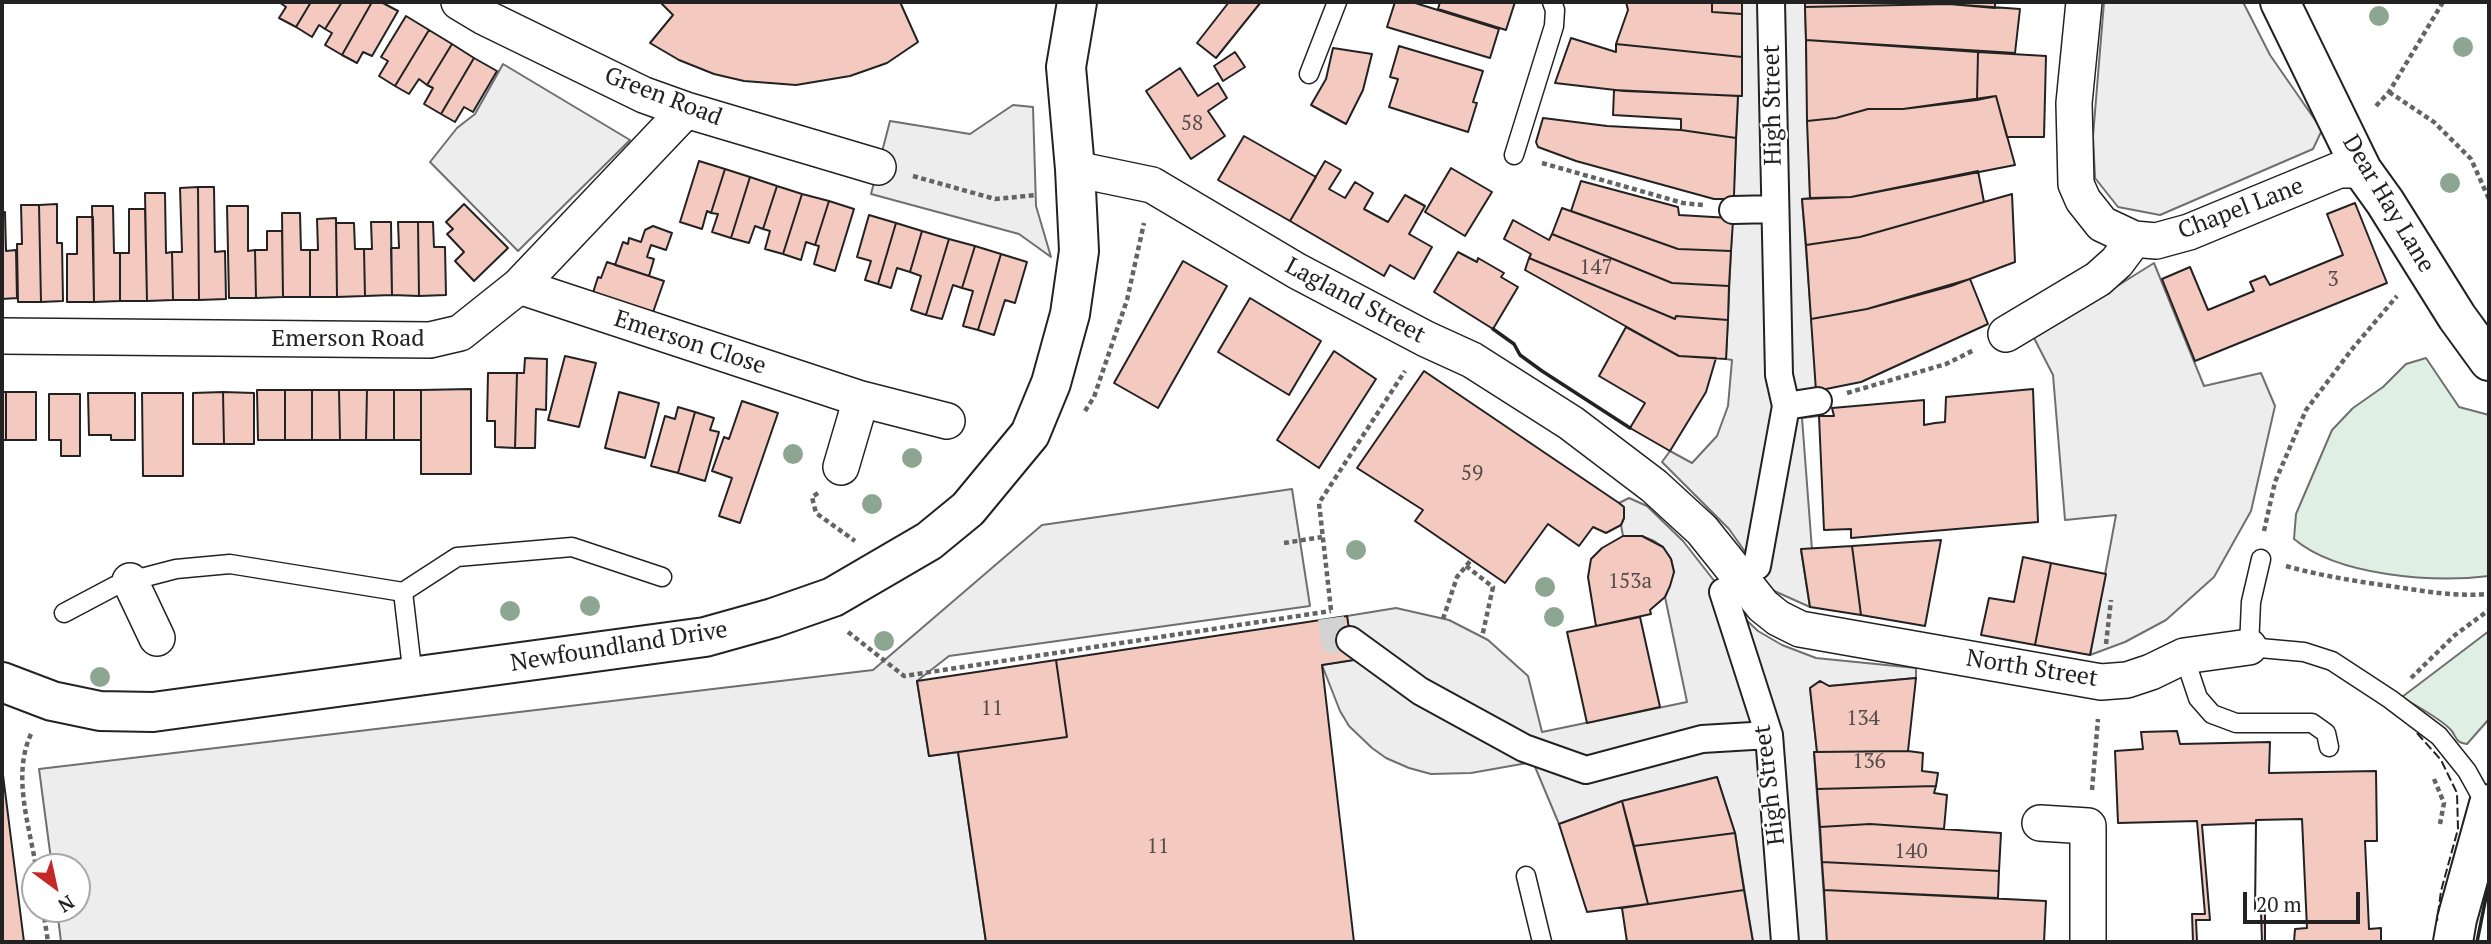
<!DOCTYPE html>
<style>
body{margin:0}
#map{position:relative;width:2491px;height:944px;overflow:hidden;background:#fff;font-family:"PT Serif",serif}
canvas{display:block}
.frame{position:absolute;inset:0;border:4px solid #222;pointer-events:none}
.north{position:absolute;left:21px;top:853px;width:70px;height:70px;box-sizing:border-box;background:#fff;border:2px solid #a7a7a7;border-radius:50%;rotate:147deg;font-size:19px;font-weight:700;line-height:28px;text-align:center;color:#222}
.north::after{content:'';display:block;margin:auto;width:24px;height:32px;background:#c62828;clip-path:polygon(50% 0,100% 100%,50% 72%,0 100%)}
.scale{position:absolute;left:2243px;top:892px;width:117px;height:32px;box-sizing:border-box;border:4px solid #222;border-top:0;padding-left:9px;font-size:21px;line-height:24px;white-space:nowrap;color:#222;-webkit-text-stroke:5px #fff;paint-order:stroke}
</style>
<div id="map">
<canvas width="2491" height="944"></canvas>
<div class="frame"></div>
<div class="north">N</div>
<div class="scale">20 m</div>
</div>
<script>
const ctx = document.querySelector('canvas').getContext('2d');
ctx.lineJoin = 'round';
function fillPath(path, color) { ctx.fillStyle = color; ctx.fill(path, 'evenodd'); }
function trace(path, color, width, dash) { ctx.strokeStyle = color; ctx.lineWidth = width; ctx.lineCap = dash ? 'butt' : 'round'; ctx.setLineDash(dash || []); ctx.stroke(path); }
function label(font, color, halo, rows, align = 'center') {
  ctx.font = font + ' "PT Serif",serif'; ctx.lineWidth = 5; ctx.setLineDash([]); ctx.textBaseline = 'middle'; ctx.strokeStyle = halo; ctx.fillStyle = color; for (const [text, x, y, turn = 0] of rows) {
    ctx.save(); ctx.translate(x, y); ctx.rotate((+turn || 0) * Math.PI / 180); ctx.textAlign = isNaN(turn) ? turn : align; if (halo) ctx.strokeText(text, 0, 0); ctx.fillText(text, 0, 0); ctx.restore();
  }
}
const green = new Path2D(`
 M2426 358 2459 407 2489 415V576C2433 583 2338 576 2294 539L2296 514 2332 430 2353 408 2383 387 2406 364Z
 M2489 631V719L2467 744C2455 743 2457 737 2451 730 2440 718 2416 706 2402 697Z`);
const parking = new Path2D(`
 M1742 2H1805L1810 198 1802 199 1819 416 1802 418 1812 550H1801L1810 607 1772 590 1729 529 1662 462 1670 451 1692 463 1717 436 1728 406 1732 360 1726 359 1738 96 1742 95Z
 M2104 2H2243L2270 55 2322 130 2313 149 2160 215 2118 207 2095 178 2093 136Z
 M503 64 630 140 518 251 430 162 457 128 475 114Z
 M1013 105 1033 107 1036 206 1051 257 1019 234 871 194 890 121 970 134Z
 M2154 263 2204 386 2261 373 2275 406 2251 511 2214 577 2166 620 2125 642 2090 655 2116 515 2065 520 2053 375 2034 338Z
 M1292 489 1310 606 949 656 917 681 929 756 958 752 986 942H61L57 909H77V867H52L39 769 873 670 1042 525Z
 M1629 498 1647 506 1683 541 1741 615 1758 631 1782 645 1816 658 1916 668V678L1829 686 1820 681 1810 688 1817 752H1814L1827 942H1753L1735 833 1717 777 1622 801 1559 824 1533 762 1471 773 1431 774 1409 768 1386 758 1372 748 1349 726 1340 711 1322 665 1353 660 1347 616 1396 608 1449 620 1488 640 1528 676 1542 732 1687 702 1665 597 1674 572 1671 559 1663 547 1654 541 1642 536H1623L1621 525 1624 518V508L1619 503Z`);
const building = new Path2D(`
 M279 2H311L296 27 279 18 286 7Z
 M311 2H342L325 29 319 25 312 37 296 27Z
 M342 2H372L342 55 325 45 332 33 325 29Z
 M372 2H381L398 11 372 56 363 52 357 63 342 55Z
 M660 2H900L918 42 887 63 850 76 796 85 744 81 714 74 679 60 650 43 673 15Z
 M1229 2H1261L1216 58 1197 43Z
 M1395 2H1412L1499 29 1490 58 1387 27Z
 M1440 2H1515L1506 30 1438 9Z
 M1626 2H1712V12L1742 14V57L1616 44 1628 10Z
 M1712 2H1742V14L1712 12Z
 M1805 2H1995V8L1949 4 1805 7Z
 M1949 4 2020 9 2015 53 1806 40 1805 7Z
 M406 16 429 30 395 86 379 76 388 61 381 57Z
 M429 30 452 44 427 85 419 79 409 94 395 86Z
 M1571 38 1616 52V44L1742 57V96L1624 91 1555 83Z
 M1806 40 1978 52 1977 100 1903 109H1868L1836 118 1807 121Z
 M452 44 474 58 441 114 424 104 433 88 427 85Z
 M1399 46 1483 71 1473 102 1477 103 1468 132 1389 107 1398 79 1390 77Z
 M1333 48 1372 54 1363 90 1346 124 1311 105 1326 79Z
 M1235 52 1245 67 1223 81 1214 66Z
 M1978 52 2046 56 2044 137H2007L1996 96 1977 100Z
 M474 58 497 71 473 112 464 107 455 122 441 114Z
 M1180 68 1198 96 1218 83 1227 98 1208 111 1225 136 1191 159 1146 91Z
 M1614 90 1738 96 1736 138 1681 130V119L1613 115Z
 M1996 96 2015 165 1851 197 1810 198 1807 121 1836 118 1868 109H1903Z
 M1543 118 1607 126 1681 130 1736 138 1734 195 1730 199H1714L1576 161 1538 147 1536 142Z
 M1244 136 1316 177 1290 221 1218 180Z
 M699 161 725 169 711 213 707 211 702 229 680 222Z
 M1325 161 1341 170 1329 189 1345 198 1355 182 1373 193 1364 209 1388 222 1405 195 1425 206 1409 234 1432 247 1414 279 1390 265 1384 276 1290 221Z
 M1451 168 1492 192 1465 236 1425 212Z
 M725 169 750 177 731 238 712 232 718 214 711 213Z
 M1978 171 1984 202 1860 237 1806 245 1802 199 1851 197Z
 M750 177 777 186 763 229 755 226 749 243 731 238Z
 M1581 181 1678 207 1679 215 1730 218 1733 221 1731 251 1678 249 1571 211Z
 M777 186 802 194 783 254 765 249 770 231 763 229Z
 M198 187 199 300H173L172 252H182L180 188Z
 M198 187H214L215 252 225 251 226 299 199 300Z
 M145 193H165L166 253 172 252 173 300 147 301Z
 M802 194 829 201 815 245 806 242 801 260 783 254Z
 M2012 194 2015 262 1951 286 1867 309 1811 319 1806 245 1860 237Z
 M829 201 854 209 835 271 814 264 819 246 815 245Z
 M2355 203 2387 283 2195 361 2162 279 2190 267 2208 310 2254 291 2250 282 2265 276 2270 285 2343 255 2327 214Z
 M57 204V243H62L63 301 41 302 39 205Z
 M464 204 508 248 474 281 455 261 464 252 447 234 453 229 446 222Z
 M21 205H39L41 302H18L17 244H22Z
 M92 206H113L114 253H120V301L94 302Z
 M227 206H248V251L255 250 256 298H229Z
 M1562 208 1678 249 1731 251 1729 286 1672 283 1552 234Z
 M129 209H145L147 301H120V253H129Z
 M2 212H5L6 251 16 250 17 298 2 299Z
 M282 213H300L301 250H310V297H283Z
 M869 215 896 223 878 284 865 280 871 261 857 257Z
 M77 217H93L94 302H67V254H77Z
 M336 218 337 297H310V250H318L317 219Z
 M1513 220 1549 240 1552 234 1672 283 1729 286 1728 320 1676 316 1675 319 1529 258 1531 254 1504 239Z
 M371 222H391L392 295 365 296 364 249H372Z
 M398 222H418L419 296 392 295 391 248H399Z
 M418 222H433L434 247H445L446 295 419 296Z
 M336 223H354L355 249H364L365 296 337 297Z
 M896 223 922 231 910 272 897 268 891 288 878 284Z
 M653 226 672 233 666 250 651 245 647 257 654 259 649 276 615 265 623 242 628 244 629 238 641 242 645 230Z
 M267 231H282L283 297 256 298 255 250H267Z
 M922 231 949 239 926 315 911 310 921 276 910 272Z
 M949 239 975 246 962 288 953 285 942 319 926 315Z
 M975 246 1001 254 978 330 963 326 973 291 962 288Z
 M1458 252 1477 262 1478 258 1504 273 1501 277 1518 287 1493 329 1434 292Z
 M1001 254 1027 262 1015 303 1005 300 994 335 978 330Z
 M1529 258 1675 319 1676 316 1728 320 1726 359 1679 356 1525 270Z
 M1183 261 1227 286 1158 408 1114 383Z
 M607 262 664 281 651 318 591 299 598 277 601 278Z
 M1970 279 1988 324 1861 382 1816 391 1811 319 1867 309Z
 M1250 298 1321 341 1289 395 1218 352Z
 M1626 327 1679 356 1716 358 1706 392 1670 451 1630 428 1645 403 1599 376Z
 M1334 351 1376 379 1319 468 1277 440Z
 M565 356 596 363 579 427 548 420Z
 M525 358 547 359 546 410 536 409 535 448H515L517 373H524Z
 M1424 371 1619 503 1624 507V518L1621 525 1606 533 1593 527 1579 546 1548 524 1505 583 1415 521 1423 510 1357 468Z
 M488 373H517L515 448 495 447V421H487Z
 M471 389V474H421V390Z
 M2033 389 2038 522 1851 538V529L1824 530 1819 416H1834L1832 408 1924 400V425L1935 423 1945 422 1946 397Z
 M257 390H285V440H258Z
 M285 390H312V440H285Z
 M312 390H339L340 440H312Z
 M339 390H367L366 440H340Z
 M367 390H394V440H366Z
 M394 390H421V440H394Z
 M2 392H6V440H2Z
 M6 392H36V440H6Z
 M223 392 224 444H193V393Z
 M223 392 254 393V444H224Z
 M619 392 659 403 645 458 605 448Z
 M88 393H135V440H111V435H89Z
 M142 393H183V476H143Z
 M49 394H80V456H61V440H49Z
 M742 401 778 413 740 523 719 516 732 478 712 471 724 437 729 439Z
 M678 407 695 412 678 473 651 466 665 416 675 419Z
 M695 412 714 418 710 430 719 432 705 481 678 473Z
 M1623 536H1642L1663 547 1671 559 1674 572 1670 586 1665 597 1650 610 1651 614 1596 626 1588 577 1591 559 1602 548Z
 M1941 540 1925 626 1861 615 1852 546Z
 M1852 546 1861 615 1810 607 1801 549Z
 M2023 557 2051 563 2035 645 1981 635 1989 598 2014 602Z
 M2051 563 2106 574 2090 655 2035 645Z
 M1347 616 1354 660 1322 665 1354 942H986L958 752 1067 737 1056 660Z
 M1640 617 1660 707 1587 723 1567 632Z
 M1056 660 1067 737 929 756 917 681Z
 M1916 678 1908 751 1817 752 1810 688 1820 681 1829 686Z
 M2177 731 2180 744 2270 742 2269 773 2376 771 2377 841H2365L2369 929 2381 928V942H2294L2295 929 2307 928 2302 819 2256 820 2255 912 2265 911V942H2193L2192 914H2205L2197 821 2118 823 2115 751 2143 749 2141 732Z
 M1908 751 1923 753 1922 771 1938 773 1936 786 1817 789 1814 752Z
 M2 775H3L24 942H2Z
 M1717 777 1735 833 1634 846 1622 801Z
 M1936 786 1934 793 1947 795 1944 829 1870 824 1820 827 1817 789Z
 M1622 801 1648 904 1587 912 1559 824Z
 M2256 823 2255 912H2261L2262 942H2197L2196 920H2210L2202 825Z
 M1870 824 2001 833 1999 871 1822 862 1820 827Z
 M1735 833 1744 890 1648 904 1634 846Z
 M1822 862 1999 871 1998 898 1824 890Z
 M1744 890 1753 942H1627L1622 908Z
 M1824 890 2046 901 2044 942H1827Z`);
const pedestrianTunnel = new Path2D(`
 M1331 618 1334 641 1350 640`);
const path = new Path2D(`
 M2389 92 2434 122 2471 159 2489 199
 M2376 106 2389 92 2443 2
 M1542 163 1683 203 1703 205
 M913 176 995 199 1037 195
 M1847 393 1946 364 1974 350
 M1085 411 1094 397 1127 300 1144 223
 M818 493 812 497 816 513 855 541
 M2264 531 2275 482 2306 410 2353 348 2397 296
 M1284 543 1322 537
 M1466 566 1493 587 1482 637
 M2286 566C2318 575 2349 580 2382 585 2418 590 2452 597 2489 594
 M1331 610 1319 503 1405 371
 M1443 619 1457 577 1471 560
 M848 632 904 676 1331 611
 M2106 644 2111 600
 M2411 678 2455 635 2489 610
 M31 734C12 775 29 824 36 867
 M2434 779 2444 803 2440 824
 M2092 790 2098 719
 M43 909 48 942`);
const service = new Path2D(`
 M1309 74 1337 2
 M1514 155 1554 26 1555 10 1552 2
 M2261 559 2251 602 2249 647 2304 652 2332 661 2390 699 2439 736 2467 771 2487 807
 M403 592 413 677
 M64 613 115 586 130 581 176 569 230 564 403 592 457 557 572 547 662 577
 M2184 656 2198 698 2212 714 2236 723H2312L2326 733 2329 747
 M1526 876 1542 942`);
const pedestrian = new Path2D(`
 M1733 210 1775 209
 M1786 406 1818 401
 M1757 566 1786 406 1779 375 1771 2
 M1723 592 1769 735 1785 942
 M1350 640 1420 691 1524 748 1586 770 1702 739 1769 735`);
const minor = new Path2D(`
 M459 2 484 17 644 95 686 110 878 167
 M2084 2 2074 103 2076 184 2083 200 2102 224 2134 239 2156 241 2189 232 2339 170H2362
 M1075 169 1152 185 1297 271 1426 339 1472 360 1571 423 1654 486 1702 530 1763 606 1778 618 1800 629 2101 682 2127 680 2151 672 2184 656 2249 647
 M519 286 861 399 947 421
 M2006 334 2098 279 2117 262 2134 239
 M2 336 430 340 460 333 519 286 686 110
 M841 467 861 399
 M130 581 157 638
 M2040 823 2088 826V942`);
const tertiary = new Path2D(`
 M2280 2 2362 170 2385 202 2457 317 2489 361
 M2 682 52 701 100 711 153 712 705 637 773 618 833 597 929 541 968 509 1030 434 1051 383 1070 314 1079 251 1075 169 1066 67 1077 2`);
const primary = new Path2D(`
 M2453 942 2457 919 2489 804`);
const fence = new Path2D(`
 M2417 733 2441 760 2457 793 2458 829 2441 891 2437 921`);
const wall = new Path2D(`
 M1493 329 1514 344 1520 355 1542 371 1630 428
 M2477 942 2489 882`);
const trees = [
 [2379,16],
 [2463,47],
 [2450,183],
 [793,454],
 [912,458],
 [872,504],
 [1356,550],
 [1545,587],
 [590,606],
 [510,611],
 [1554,617],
 [884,641],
 [100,677]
];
const numberNames = [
 ["58",1192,124],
 ["147",1596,268],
 ["3",2333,280],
 ["59",1472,474],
 ["153a",1630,582],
 ["11",992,709],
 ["134",1863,719],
 ["136",1869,762],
 ["11",1158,847],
 ["140",1911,852]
];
const streetNames = [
 ["Green Road",663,97,21],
 ["High Street",1773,105,-91],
 ["Dear Hay Lane",2388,204,59],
 ["Chapel Lane",2241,209,-21],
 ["Lagland Street",1355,301,28],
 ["Emerson Road",348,339],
 ["Emerson Close",690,343,18],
 ["Newfoundland Drive",619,647,-9],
 ["North Street",2032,669,9],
 ["High Street",1770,785,-97]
];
fillPath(green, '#e0efe3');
trace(green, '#6f6f6f', 2);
fillPath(parking, '#ededed');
trace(parking, '#6f6f6f', 2);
fillPath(building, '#f3c9c0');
trace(building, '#222', 2);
trace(pedestrianTunnel, '#d3d3d3', 26, [26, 13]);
trace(service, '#222', 21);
trace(pedestrian, '#222', 30);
trace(minor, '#222', 38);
trace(tertiary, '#222', 42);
trace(primary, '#222', 42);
trace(path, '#646464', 4.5, [5, 3.5]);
trace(service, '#fff', 18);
trace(pedestrian, '#fff', 26);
trace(minor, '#fff', 35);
trace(tertiary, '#fff', 38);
trace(primary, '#fff', 38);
trace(fence, '#222', 2, [9, 3.5]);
trace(wall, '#222', 3.5);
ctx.fillStyle = '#8da692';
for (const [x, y] of trees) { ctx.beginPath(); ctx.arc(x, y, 10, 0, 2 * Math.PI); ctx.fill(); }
label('21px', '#564c4a', null, numberNames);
label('24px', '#222', '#fff', streetNames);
</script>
